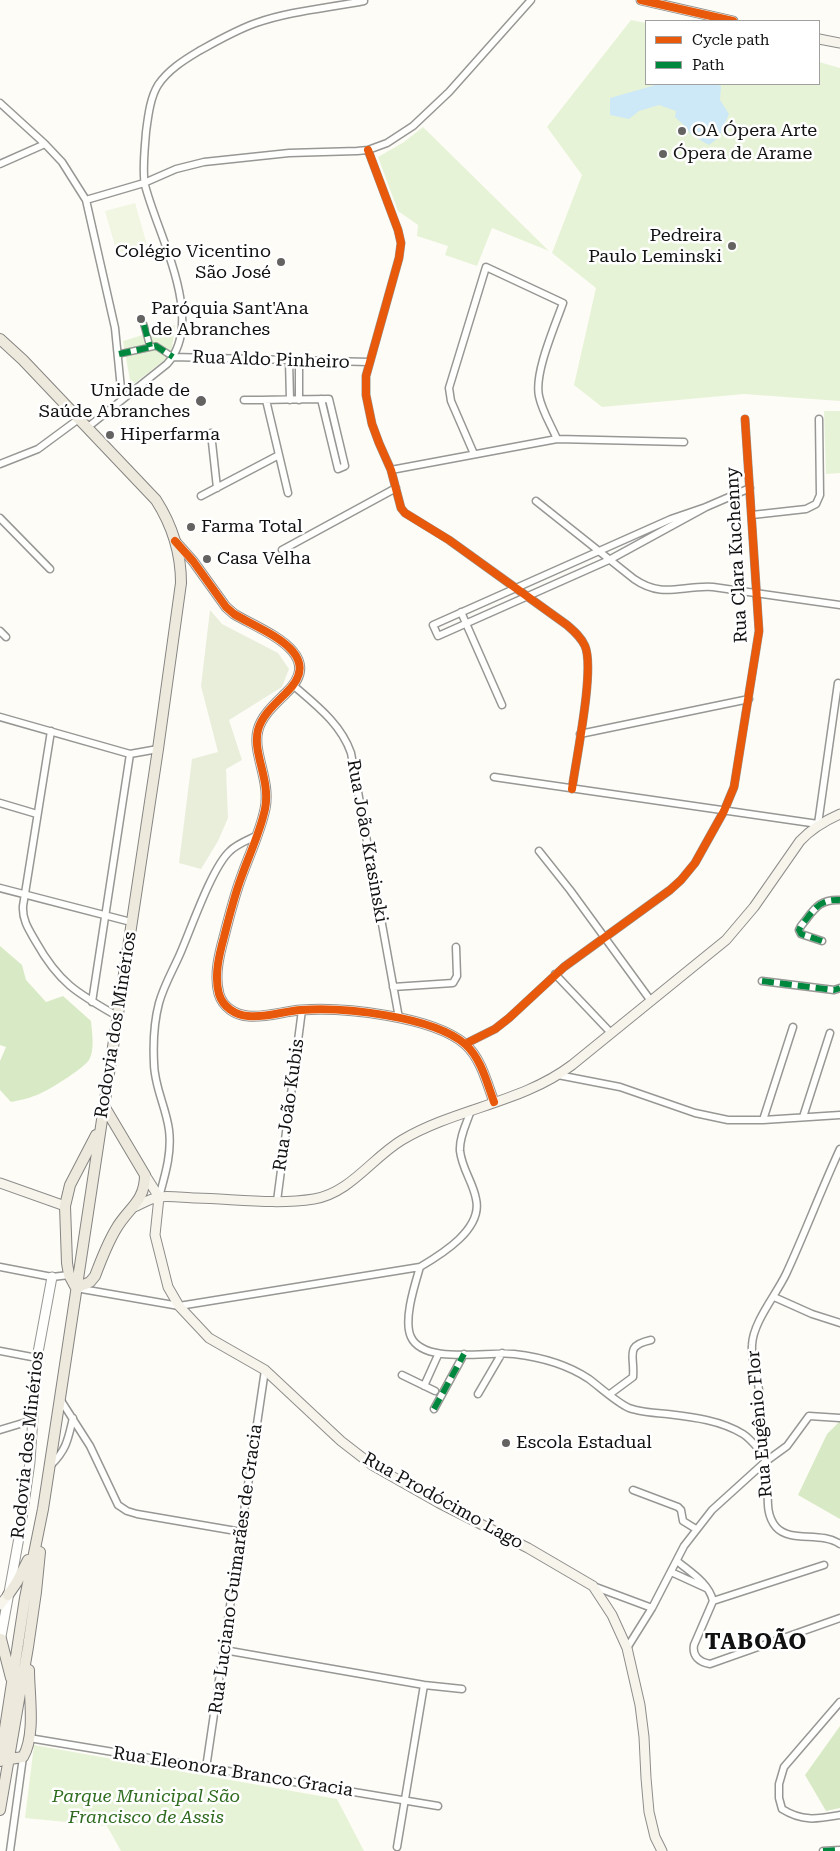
<!DOCTYPE html>
<meta charset="utf-8">
<style>
body{margin:0}
#map{position:relative;width:840px;height:1851px;overflow:hidden;background:#fdfcf7;font-family:"Roboto Serif",serif}
canvas{display:block}
.legend{position:absolute;left:645px;top:20px;width:175px;height:65px;box-sizing:border-box;background:#fff;border:1px solid #a0a0a0;margin:0;padding:6px 9px;list-style:none;font-size:15px;color:#111}
.legend li{display:flex;align-items:center;gap:10px;height:25px}
.legend b{width:25px;border:1px solid #a0a0a0}
</style>
<div id="map">
<canvas width="840" height="1851"></canvas>
<ul class="legend">
<li><b style="height:6px;background:#e8590c"></b>Cycle path</li>
<li><b style="height:6px;background:#00873e"></b>Path</li>
</ul>
</div>
<script>
const ctx = document.querySelector('canvas').getContext('2d');
ctx.lineJoin = 'round';
function fillPath(path, color) { ctx.fillStyle = color; ctx.fill(path, 'evenodd'); }
function trace(path, color, width, dash) { ctx.strokeStyle = color; ctx.lineWidth = width; ctx.lineCap = dash ? 'butt' : 'round'; ctx.setLineDash(dash || []); ctx.stroke(path); }
function label(font, color, halo, rows, align = 'center') {
  ctx.font = font + ' "Roboto Serif",serif'; ctx.lineWidth = 5; ctx.setLineDash([]); ctx.textBaseline = 'middle'; ctx.strokeStyle = halo; ctx.fillStyle = color; for (const [text, x, y, turn = 0] of rows) {
    ctx.save(); ctx.translate(x, y); ctx.rotate((+turn || 0) * Math.PI / 180); ctx.textAlign = isNaN(turn) ? turn : align; if (halo) ctx.strokeText(text, 0, 0); ctx.fillText(text, 0, 0); ctx.restore();
  }
}
const green = new Path2D(`
 M631 20 646 23V84H819V62L840 68V401L744 394 602 407 574 385 596 288 552 253 582 175 547 127Z
 M423 127 549 251 492 228 477 266 445 255 448 246 417 236 418 225 398 211 378 157 404 142Z
 M175 325 171 355 131 386 123 341Z
 M824 411H840V473L826 474Z
 M34 1745 337 1799 364 1851H121L107 1826 25 1818Z`);
const forest = new Path2D(`
 M0 946 22 965 26 980 46 1002 63 996 91 1021C92 1033 95 1050 89 1060 83 1069 45 1093 34 1096 27 1099 19 1100 11 1102L0 1090V1061L6 1047 0 1045Z
 M840 1421V1519L798 1495 827 1434Z
 M840 1726V1808L826 1811 805 1775Z`);
const cemetery = new Path2D(`
 M210 610 222 624 278 653 289 669 282 687 229 720 242 760 226 769 228 818 218 841 201 869 179 863 192 759 218 752 201 686Z`);
const pitch = new Path2D(`
 M135 203 147 245 117 253 105 211Z`);
const water = new Path2D(`
 M659 84H715L721 86 720 100 729 114 719 137 709 145 691 135 686 127 675 117 676 111 659 105 639 111 629 119 610 115V98Z`);
const pedestrian = new Path2D(`
 M144 325 150 347
 M119 354 156 346 173 357`);
const minor = new Path2D(`
 M0 103 45 144 62 162 86 200 115 328 122 399
 M368 150 398 230 401 243 399 258 366 376V395L372 424 379 443 391 470 401 508 405 513 449 540 567 625C574 631 581 637 585 646 595 669 576 759 572 789
 M0 164 45 144
 M86 200 144 183 176 169 204 162 289 153 357 151 368 150 387 143 413 126 449 92 531 0
 M173 357 369 362
 M289 360 290 400
 M299 360V400
 M244 400C272 400 301 399 329 399L345 466 338 469 321 399
 M266 400 288 493
 M88 427 167 364C207 320 157 234 145 185 142 171 145 146 146 132 148 117 150 98 158 85 168 70 184 60 199 51 217 41 236 30 256 23 290 11 328 8 364 1
 M211 433 217 488
 M474 454 451 401 449 388 486 267 563 303C555 326 534 373 539 396 542 411 551 425 557 439
 M0 464 38 449 80 418
 M391 470 557 439 684 442
 M201 496 279 455
 M536 501 634 579C663 599 681 585 713 587L840 605
 M706 507 671 519 433 625 438 636 609 560 706 507 750 488
 M752 515 806 509 816 504 820 495 819 419
 M0 518 50 569
 M282 550 396 488
 M461 612 502 705
 M0 631 6 637
 M294 686C316 705 341 724 351 753L399 1018
 M0 717 130 754 158 749
 M51 731 23 906C22 920 29 930 36 942 59 983 77 993 117 1016
 M580 734 749 699
 M494 777 818 824 838 683 840 684
 M0 803 37 814
 M539 851 570 890 651 1001
 M0 888 131 922
 M822 941 801 934 799 930 801 926C814 910 818 899 840 900
 M555 974 611 1033
 M762 981 834 990 840 988
 M393 987 453 983 457 976 456 947
 M92 1002 130 754
 M465 1044 495 1029 509 1018 564 967 670 890 681 880 695 863 724 811 734 787 759 631 745 419
 M558 1075 620 1087 695 1113 728 1120H763L840 1115
 M471 1110C467 1123 459 1137 460 1151 462 1169 473 1182 476 1199 483 1229 442 1254 420 1267 415 1284 403 1320 411 1337 424 1365 488 1351 514 1354 540 1357 568 1365 589 1379 601 1388 616 1402 629 1408 640 1412 655 1413 667 1414 692 1417 720 1420 743 1434 751 1439 758 1449 764 1455
 M803 1117 830 1033
 M763 1120 793 1027
 M840 1149C821 1190 805 1233 786 1274 776 1295 753 1322 752 1345 751 1360 757 1375 759 1390 763 1417 762 1446 767 1473 770 1491 763 1512 776 1527 790 1543 821 1531 840 1544
 M159 1197C165 1175 172 1153 169 1130 166 1107 154 1086 154 1063 153 1043 154 1022 159 1003 164 985 173 970 180 954 191 929 212 867 230 851 237 844 248 840 256 836
 M277 1201 302 1010
 M0 1267 52 1277 69 1275
 M76 1288 179 1306 420 1267
 M774 1297 812 1314 840 1323
 M0 1351 37 1358
 M402 1375 435 1391
 M424 1386 438 1355
 M478 1394 502 1353
 M610 1394 633 1377C635 1355 624 1346 651 1340
 M60 1399 90 1446 118 1505 127 1511 137 1514 242 1532
 M434 1409 464 1354
 M0 1430 33 1420
 M51 1465C67 1449 68 1439 73 1418
 M633 1490 678 1507 681 1510 683 1521 696 1529
 M677 1561C690 1572 709 1583 713 1601L694 1645C692 1656 699 1662 710 1664L840 1618
 M671 1572 706 1588
 M593 1586 652 1608
 M713 1601 824 1565
 M627 1648 652 1608 684 1546 712 1510 765 1462 787 1446 809 1416 840 1418
 M224 1650 424 1685 462 1689
 M840 1702 784 1767 779 1784V1798L782 1809C803 1822 817 1819 840 1815
 M29 1738 438 1806
 M206 1768 265 1370
 M397 1847 424 1685
 M10 1851 23 1757
 M823 1851 840 1850`);
const tertiary = new Path2D(`
 M176 542 193 561 226 607 234 614C262 631 328 653 286 693 276 703 262 715 258 730 252 753 271 780 265 809 260 833 249 855 241 878 234 897 229 917 224 937 219 955 214 976 219 994 223 1007 235 1015 248 1016 266 1018 284 1011 301 1010 343 1007 432 1016 465 1044 481 1058 487 1083 494 1102
 M0 1642 20 1532 30 1462 37 1358 52 1277`);
const secondary = new Path2D(`
 M641 0 733 21
 M819 39 840 43
 M145 1175 159 1197
 M0 1183 65 1206
 M159 1197 155 1235 168 1287 179 1306 209 1338 265 1370 341 1441 372 1465 439 1503 528 1548 593 1586 612 1615 627 1648 640 1705 644 1737 646 1778 649 1812 655 1837 662 1851
 M134 1207C141 1204 150 1199 158 1197 170 1195 185 1198 196 1198 235 1199 276 1205 314 1199 350 1193 372 1158 402 1140 456 1108 522 1103 572 1065L726 940 754 907 800 841C812 828 824 821 840 814
 M0 1605 8 1595`);
const primary = new Path2D(`
 M0 339 23 360 156 500C172 525 181 553 181 583L158 749 60 1398 43 1509 25 1598 0 1761
 M76 1288 90 1282 95 1276C101 1260 107 1244 116 1229 128 1208 145 1202 145 1175L104 1106
 M76 1288 69 1275 67 1263 65 1206 70 1185 96 1135
 M8 1595 17 1582 28 1560
 M1 1639 11 1678
 M10 1759 23 1757C36 1735 29 1695 29 1670
 M0 1810 28 1647 36 1592 40 1552`);
const quiet = new Path2D(`
 M144 325 150 347
 M119 354 156 346 173 357
 M822 941 801 934 799 930 801 926C814 910 818 899 840 900
 M762 981 834 990 840 988
 M434 1409 464 1354
 M823 1851 840 1850`);
const cycleway = new Path2D(`
 M641 0 733 21
 M368 150 398 230 401 243 399 258 366 376V395L372 424 379 443 391 470 401 508 405 513 449 540 567 625C574 631 581 637 585 646 595 669 576 759 572 789
 M175 541 193 561 226 607 234 614C262 631 328 653 286 693 276 703 262 715 258 730 252 753 271 780 265 809 260 833 249 855 241 878 234 897 229 917 224 937 219 955 214 976 219 994 223 1007 235 1015 248 1016 266 1018 284 1011 301 1010 343 1007 432 1016 465 1044 481 1058 487 1083 494 1102
 M465 1044 495 1029 509 1018 564 967 670 890 681 880 695 863 724 811 734 787 759 631 745 419`);
const markers = [
 [682,131,5,"#646362"],
 [663,154,5,"#646362"],
 [732,246,5,"#646362"],
 [281,262,5,"#646362"],
 [141,319,5,"#646362"],
 [201,401,6,"#646362"],
 [110,435,5,"#646362"],
 [191,527,5,"#646362"],
 [207,559,5,"#646362"],
 [506,1443,5,"#646362"]
];
const poiNames = [
 ["OA Ópera Arte",692,131],
 ["Ópera de Arame",673,154],
 ["Pedreira",722,236,"right"],
 ["Paulo Leminski",722,257,"right"],
 ["Colégio Vicentino",271,252,"right"],
 ["São José",271,273,"right"],
 ["Paróquia Sant'Ana",151,309],
 ["de Abranches",151,330],
 ["Unidade de",190,391,"right"],
 ["Saúde Abranches",190,412,"right"],
 ["Hiperfarma",120,435],
 ["Farma Total",201,527],
 ["Casa Velha",217,559],
 ["Escola Estadual",516,1443]
];
const streetNames = [
 ["Rua Aldo Pinheiro",271,360,2],
 ["Rua Clara Kuchenny",737,555,-93],
 ["Rua João Krasinski",367,841,80],
 ["Rodovia dos Minérios",116,1025,-81],
 ["Rua João Kubis",289,1105,-82],
 ["Rua Eugênio Flor",760,1424,-95],
 ["Rodovia dos Minérios",28,1445,-84],
 ["Rua Prodócimo Lago",443,1501,29],
 ["Rua Luciano Guimarães de Gracia",236,1569,-82],
 ["Rua Eleonora Branco Gracia",233,1772,9]
];
const parkNames = [
 ["Parque Municipal São",146,1797],
 ["Francisco de Assis",146,1818]
];
const districtNames = [
 ["TABOÃO",756,1643]
];
fillPath(green, '#e7f3d7');
fillPath(forest, '#d8eac5');
fillPath(cemetery, '#e9eedb');
fillPath(pitch, '#f0f6e1');
fillPath(water, '#cde8f7');
trace(pedestrian, '#979795', 8);
trace(minor, '#979795', 9);
trace(tertiary, '#979795', 11);
trace(secondary, '#8e8d8b', 11);
trace(primary, '#858482', 12);
trace(pedestrian, '#fffffe', 5);
trace(minor, '#fffffe', 6);
trace(tertiary, '#fffffe', 9);
trace(secondary, '#f6f4eb', 9);
trace(primary, '#ede9dc', 10);
trace(quiet, '#00873e', 6, [12, 6]);
trace(cycleway, '#e8590c', 8);
for (const [x, y, r, color] of markers) { const dot = new Path2D(); dot.arc(x, y, r, 0, 2 * Math.PI); ctx.fillStyle = color; ctx.fill(dot); trace(dot, '#fff', 2); }
label('18px', '#111', '#fff', poiNames, 'left');
label('18px', '#111', '#fff', streetNames);
label('italic 18px', '#2f6b1f', '#fff', parkNames);
ctx.letterSpacing = '1px';
label('bold 22px', '#111', '#fff', districtNames);
ctx.letterSpacing = '0px';
</script>
